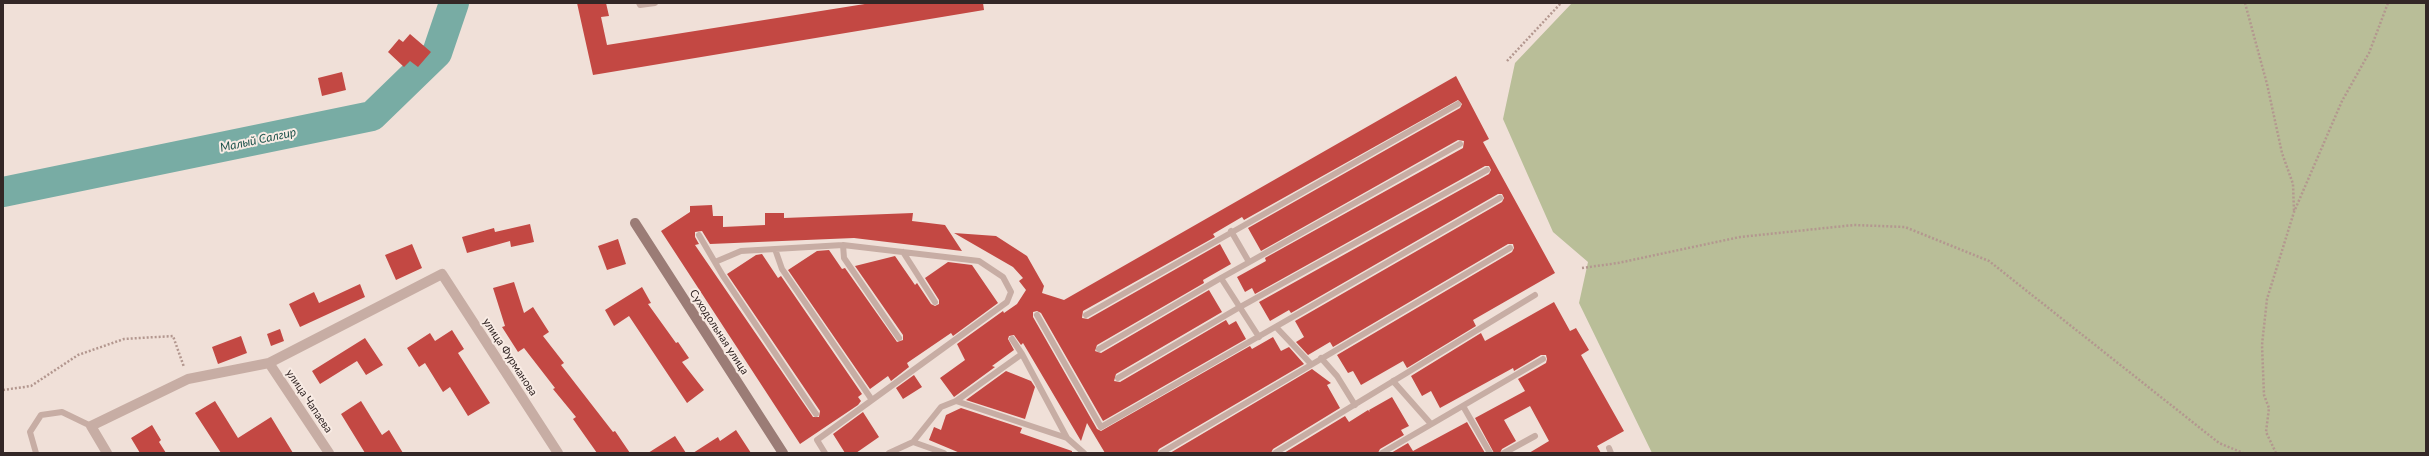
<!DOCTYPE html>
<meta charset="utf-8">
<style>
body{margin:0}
#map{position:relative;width:2429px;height:456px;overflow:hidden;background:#f0e0d8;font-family:Lato,sans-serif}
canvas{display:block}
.frame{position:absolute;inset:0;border:4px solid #332726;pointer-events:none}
</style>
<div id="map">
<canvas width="2429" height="456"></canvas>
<div class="frame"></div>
</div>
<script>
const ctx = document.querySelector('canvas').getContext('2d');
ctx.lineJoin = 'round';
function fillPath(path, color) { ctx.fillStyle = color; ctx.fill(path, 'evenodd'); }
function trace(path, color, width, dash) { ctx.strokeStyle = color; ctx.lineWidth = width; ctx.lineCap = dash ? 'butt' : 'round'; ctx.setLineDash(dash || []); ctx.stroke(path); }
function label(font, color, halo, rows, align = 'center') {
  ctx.font = font + ' Lato,sans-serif'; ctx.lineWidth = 4; ctx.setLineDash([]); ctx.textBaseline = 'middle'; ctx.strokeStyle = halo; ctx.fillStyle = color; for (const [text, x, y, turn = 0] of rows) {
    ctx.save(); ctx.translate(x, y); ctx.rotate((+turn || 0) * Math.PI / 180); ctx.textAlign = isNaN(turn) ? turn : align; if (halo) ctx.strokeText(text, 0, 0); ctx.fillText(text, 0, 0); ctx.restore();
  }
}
const green = new Path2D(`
 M1572 3H2426V453H1652L1579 303 1588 262 1553 232 1503 119 1515 63Z`);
const river = new Path2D(`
 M3 192 372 116 437 53 454 3`);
const building = new Path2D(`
 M577 3H606L609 16 601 17 607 45 871 3H983L984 10 593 75Z
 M410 34 431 52 418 67 410 61 404 67 388 52 399 39 403 42Z
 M342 72 346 90 322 96 318 78Z
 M1456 76 1489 139 1483 142 1555 273 1473 320 1476 326 1407 368 1403 361 1361 385 1353 371 1348 373 1337 355 1512 252 1514 248 1513 244H1508L1333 347 1330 342 1308 355 1296 342 1304 337 1295 321 1502 202 1504 198 1502 194H1498L1291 313 1289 310 1270 321 1259 302 1489 174 1491 170 1489 166H1485L1255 294 1252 288 1245 292 1237 277 1266 261 1265 258 1463 148 1464 141 1458 140 1261 251 1248 228 1460 108 1462 104 1458 100 1244 220 1242 217 1213 234 1215 237 1083 311 1082 318 1088 319 1220 244 1231 264 1203 280 1204 283 1097 345 1095 351 1101 353 1209 290 1222 312 1116 374 1114 381 1120 382 1226 320 1229 325 1236 321 1246 339 1103 421 1041 313 1037 311 1033 312V317L1097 429 1101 431 1250 346 1252 349 1273 337 1281 351 1289 347 1304 364 1159 449 1157 453H1105L1087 423 1081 441 1023 343 1021 345 1014 335 1009 336 1008 339 1014 350 992 366 995 367 954 397 940 378 965 360 957 344 1003 311 1004 313 1017 304 1026 290 1019 281 1023 278 1013 267 954 233 996 236 1027 256 1044 286 1042 293 1064 300Z
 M712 205 713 216H723V227L765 225V213H784V218L913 213 912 221 945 225 962 251 854 238 710 244 702 231 695 232V237L699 244 695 245 813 417H819L820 411 727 274 756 255 762 254 778 278 781 276 862 394 858 397 861 401 858 405 800 444 661 231 690 212V206Z
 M530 224 534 242 511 247 510 241 467 253 462 237 494 228 495 232Z
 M618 239 626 264 607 270 598 246Z
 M412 244 422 268 396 280 385 255Z
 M829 250 842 269 845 268 897 342 903 340V335L855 266 895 256 915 285 917 283 931 304 935 306 939 304V300L925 278 948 262 972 265 998 303 953 336 951 333 907 363 909 367 891 381 888 376 870 389 788 270 817 251Z
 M514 282 524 313 533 307 549 332 543 336 564 363 561 365 613 432 615 431 630 453H597L573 419 576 417 553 389 555 388 524 348 518 352 502 327 505 326 493 288Z
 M360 284 365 297 300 327 289 304 314 292 319 303Z
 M642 287 651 303 648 304 676 343 678 342 689 358 682 362 704 390 687 403 629 316 614 326 605 310Z
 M1554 302 1570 331 1576 328 1589 350 1581 355 1624 431 1597 446 1601 453H1529L1549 441 1530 406 1504 420 1516 441 1502 449 1500 453H1494L1475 418 1525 391 1518 379 1546 363 1547 359 1546 355H1541L1514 371 1513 368 1440 408 1431 391 1422 396 1411 376 1481 333 1485 341Z
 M280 329 284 341 271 346 267 334Z
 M452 330 464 349 458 353 490 403 468 416 450 387 443 392 425 363 419 367 407 348 430 333 435 341Z
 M241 336 247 353 218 364 212 347Z
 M365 338 383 365 366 375 357 361 320 384 312 371Z
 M1312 369 1331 383 1327 385 1340 408 1273 449 1271 453H1170Z
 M1006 371 1031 381 1035 387 1025 419 966 400Z
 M914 375 922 387 903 399 896 388Z
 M1392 397 1409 426 1401 430 1404 435 1380 449 1378 453H1284L1345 416 1349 422 1368 410 1370 412 1369 410Z
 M215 401 238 438 271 417 293 453H221L195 413Z
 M361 401 382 435 389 430 403 453H365L341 414Z
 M961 408 1022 428 1020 433 1072 451V453H960L929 440 934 427 941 430 946 415Z
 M863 412 879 437 856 453H845L833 434Z
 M1467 422 1485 453H1391L1408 443 1413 451Z
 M152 425 161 440 159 442 166 453H140L131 438Z
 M736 430 751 453H693L718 437 720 441Z
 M675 436 686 453H648Z`);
const path = new Path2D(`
 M2245 3 2267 84 2282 153 2293 184 2294 211
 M1507 61 1561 3
 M1582 268 1618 263 1740 237 1854 225 1905 227 1989 261 2219 443 2243 453
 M3 390 31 386 78 355 124 339 173 336 184 367
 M2276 453 2266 432 2269 408 2264 395 2262 345 2267 299 2294 212 2342 101 2369 53 2388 3`);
const lane = new Path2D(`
 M639 3 640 5 655 3
 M1231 231 1249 262
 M699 235 723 276 816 414
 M843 245 844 258 899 338
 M775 249 782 269 872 400
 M903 252 935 302
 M715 262 741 251 843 245 979 261 1003 277 1011 292 1007 302 817 440 825 453
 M1221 278 1259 337
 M1037 315 1101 427 1500 198
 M1086 315 1458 104
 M1276 327 1311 364
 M1099 349 1221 278 1460 144
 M1022 354 1067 438 1084 453
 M1321 358 1337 376 1355 405
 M1118 378 1240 307 1487 170
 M1393 381 1431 424
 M956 401 1067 438
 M1463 406 1490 453
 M913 442 944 453
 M1609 448 1611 453
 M36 453 30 432 41 415 62 412 91 426
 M889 453 913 442 941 407 956 401 1022 354 1012 339
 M1161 453 1510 248
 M1275 453 1535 295
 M1382 453 1543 359
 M1504 453 1535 436`);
const street = new Path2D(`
 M269 363 329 453
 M107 453 91 426 188 379 269 363 442 274 558 453`);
const secondary = new Path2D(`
 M635 223 783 453`);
const streetNames = [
 ["Суходольная улица",719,332,57],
 ["улица Фурманова",510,357,57],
 ["улица Чапаева",309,401,56]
];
const waterNames = [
 ["Малый Салгир",258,140,-12]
];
fillPath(green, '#b9be98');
trace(river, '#78aca4', 30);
fillPath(building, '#c34843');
trace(path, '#b3978f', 2.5, [2, 2]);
trace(lane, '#c7ada4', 6);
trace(street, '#c7ada4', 10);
trace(secondary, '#9b7c76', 10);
label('11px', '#332726', '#f8ebe4', streetNames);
label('italic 12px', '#1d534c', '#f8ebe4', waterNames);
</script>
